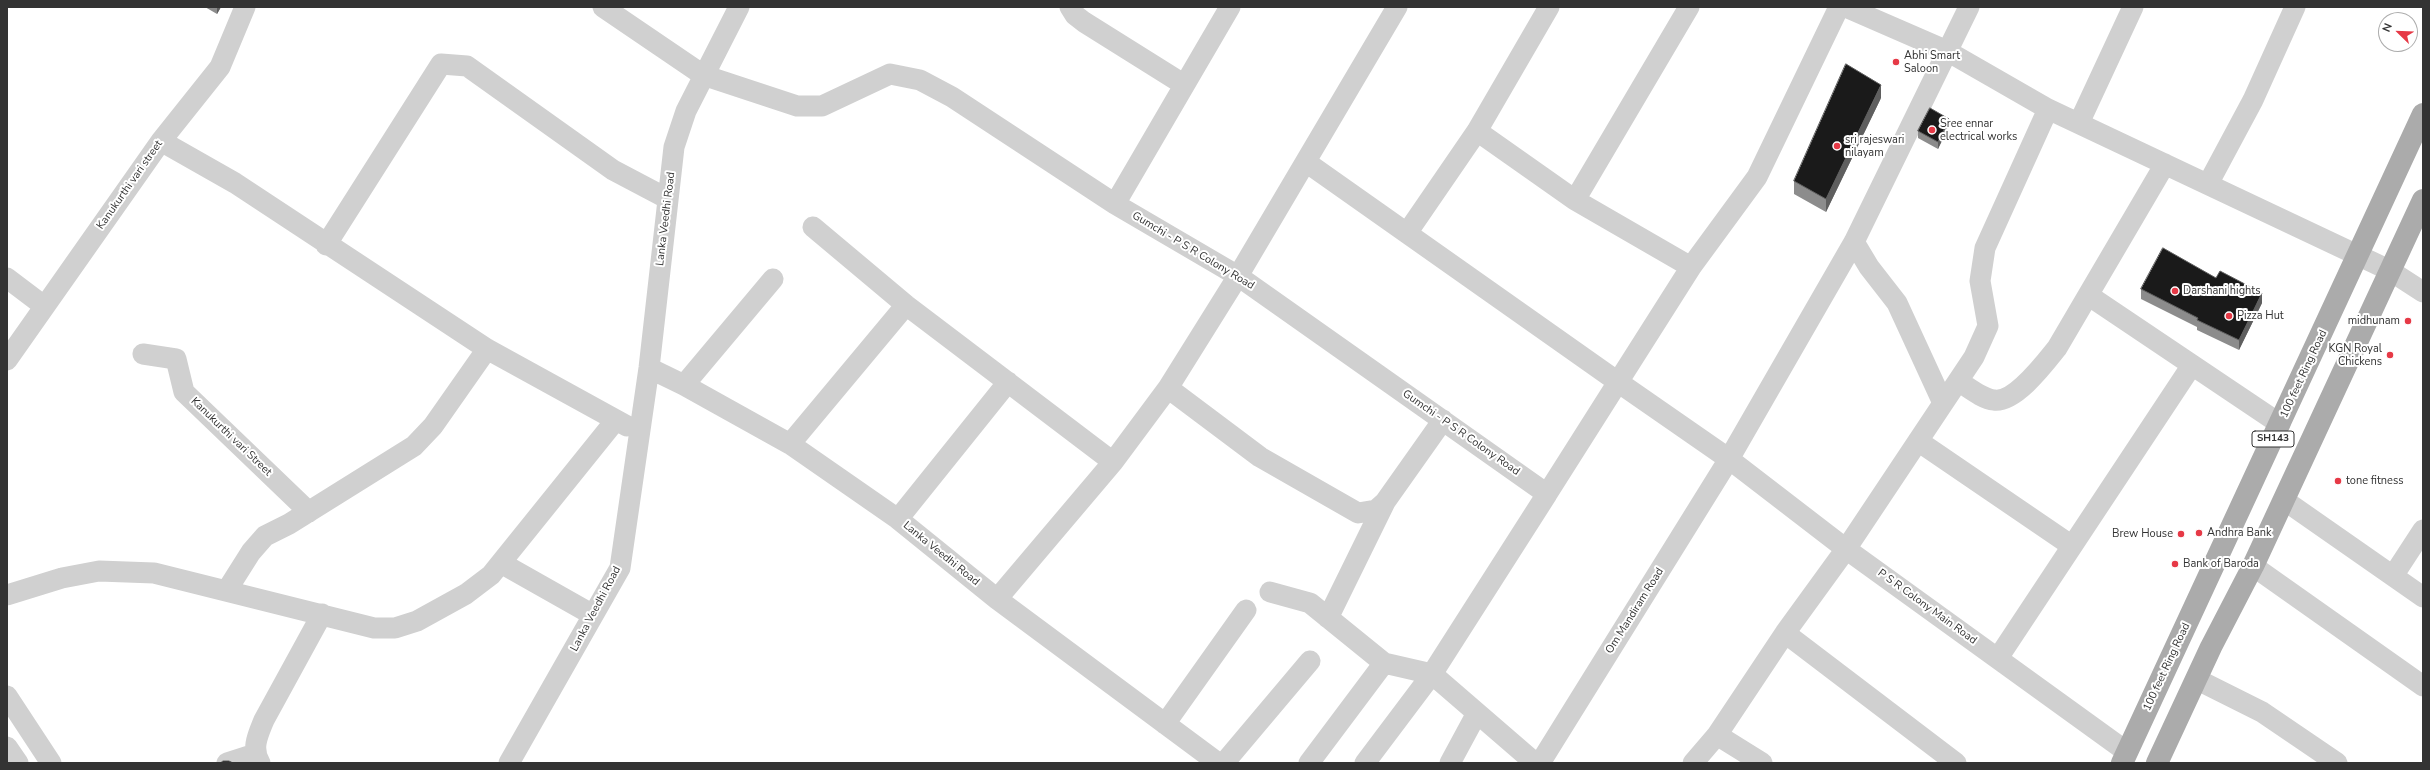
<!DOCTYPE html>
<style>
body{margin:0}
#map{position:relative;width:2430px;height:770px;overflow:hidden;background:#fff;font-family:"Nunito Sans",sans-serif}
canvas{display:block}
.frame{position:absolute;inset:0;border:8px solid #333;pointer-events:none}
.north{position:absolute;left:2378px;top:12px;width:40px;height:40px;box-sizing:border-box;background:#fff;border:1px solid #adadad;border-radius:50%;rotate:293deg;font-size:11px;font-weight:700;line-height:16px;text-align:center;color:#333}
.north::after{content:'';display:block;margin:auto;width:14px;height:18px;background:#e63946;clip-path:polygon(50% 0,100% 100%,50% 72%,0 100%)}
</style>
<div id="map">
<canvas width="2430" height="770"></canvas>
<div class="frame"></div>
<div class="north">N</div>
</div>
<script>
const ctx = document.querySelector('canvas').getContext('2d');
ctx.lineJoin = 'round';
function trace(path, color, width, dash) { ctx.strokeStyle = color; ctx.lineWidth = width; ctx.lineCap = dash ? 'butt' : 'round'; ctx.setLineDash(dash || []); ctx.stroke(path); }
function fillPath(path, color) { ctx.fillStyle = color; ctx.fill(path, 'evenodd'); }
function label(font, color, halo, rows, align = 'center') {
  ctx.font = font + ' "Nunito Sans",sans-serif'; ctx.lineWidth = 4; ctx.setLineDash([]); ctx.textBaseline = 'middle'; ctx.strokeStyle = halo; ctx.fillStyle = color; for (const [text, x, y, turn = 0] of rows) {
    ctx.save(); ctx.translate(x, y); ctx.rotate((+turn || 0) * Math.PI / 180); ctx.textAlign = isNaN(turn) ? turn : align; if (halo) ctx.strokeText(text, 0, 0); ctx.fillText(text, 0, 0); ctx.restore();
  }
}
const minor = new Path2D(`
 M603 7 703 75 797 106H822L890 74 920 80 952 97 1115 204 1238 276 1547 494 1618 382 1729 459 1846 549 2127 752
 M1070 7 1075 15 1084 22 1183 84
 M1846 7 1947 51 2048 109 2389 270 2423 292
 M2079 123 2133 7
 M1477 131 1575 200 1691 267
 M161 141 235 183 487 349 627 426
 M1306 162 1618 382 1691 267 1757 177 1839 7
 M2208 184 2253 100 2295 7
 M1575 200 1689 7
 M1115 204 1230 7
 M813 227 906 305 1113 462
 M1407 233 1477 131 1549 7
 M1854 242 1869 267 1897 303 1943 403
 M326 245 441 64 467 66 613 170 668 199
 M7 278 44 306
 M2088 295 2280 424
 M143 354 176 359 184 392 309 512
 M7 360 161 141 220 67 245 7
 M649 368 684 385 790 444 898 519 997 599 1218 763
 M1958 381C1968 387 1982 399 1994 400 2015 403 2045 363 2057 348L2165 164
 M684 385 773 279
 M1168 388 1260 457 1358 513 1376 510 1385 502 1443 420
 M1918 441 2072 546
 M790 444 906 305
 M2284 500 2423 597
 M898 519 1008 382
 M501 563 593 615
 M2253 566 2423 686
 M2393 576 2423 530
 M227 590 251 552 265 536 289 524 414 446 433 426 487 349
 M1270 592 1310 603 1384 663 1432 674 1365 763
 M7 595 62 578 99 571 154 573 374 628H395L417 621 466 594 491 575 615 421
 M997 599 1113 462 1168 388 1238 276 1397 7
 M1328 618 1385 502
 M1785 633 1956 763
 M1998 658 2192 365
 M2196 679 2262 712 2337 763
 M7 696 51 763
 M1165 724 1246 610
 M1717 735 1762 763
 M7 747 18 763
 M227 763 255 754
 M260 763C251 748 258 735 264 720L322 614
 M509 763 620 568 649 368 674 147 686 111 739 7
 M1224 763 1310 661
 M1309 763 1384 663
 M1450 763 1477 713
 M1535 763 1432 674 1547 494
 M1540 763 1729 459 1854 242 1969 7
 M1693 763 1717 735 1785 633 1846 549 1974 357 1988 326 1980 281 1985 248 2048 109`);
const major = new Path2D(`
 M2122 763 2423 114
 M2157 763 2211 647 2253 566 2423 200`);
const wall = new Path2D(`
 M205 7H221L217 14Z
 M1881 98 1826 212 1794 194V181Z
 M1949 126 1938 149 1918 138V131Z
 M2141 289 2262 303 2239 350 2197 330V327L2141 299Z`);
const shadedWall = new Path2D(`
 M217 7H221L217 14Z
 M1881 85V98L1826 212V199Z
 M1949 119V126L1938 149V142Z
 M8 293V306L7 307V294Z
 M2262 293V303L2239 350V340Z`);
const building = new Path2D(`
 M1846 64 1881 85 1826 199 1794 181Z
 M1930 108 1949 119 1938 142 1918 131Z
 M2163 248 2216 278 2220 271 2262 293 2239 340 2197 320 2198 318 2141 289Z
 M223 761H229L233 763H221Z`);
const markers = [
 [1896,62,4,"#e63946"],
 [1932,130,4,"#e63946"],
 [1837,146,4,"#e63946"],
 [2175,291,4,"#e63946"],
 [2229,316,4,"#e63946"],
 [2408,321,4,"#e63946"],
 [2390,355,4,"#e63946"],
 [2338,481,4,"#e63946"],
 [2199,533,4,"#e63946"],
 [2181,534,4,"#e63946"],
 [2175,564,4,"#e63946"]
];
const shields = [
 [2273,439,42]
];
const shieldNames = [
 ["SH143",2273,439]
];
const poiNames = [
 ["Abhi Smart",1904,56],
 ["Saloon",1904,69],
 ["Sree ennar",1940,124],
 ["electrical works",1940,137],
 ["sri rajeswari",1845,140],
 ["nilayam",1845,153],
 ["Darshani hights",2183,291],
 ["Pizza Hut",2237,316],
 ["midhunam",2400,321,"right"],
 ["KGN Royal",2382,349,"right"],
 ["Chickens",2382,362,"right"],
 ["tone fitness",2346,481],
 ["Andhra Bank",2207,533],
 ["Brew House",2173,534,"right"],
 ["Bank of Baroda",2183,564]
];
const streetNames = [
 ["Kanukurthi vari street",130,185,-55],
 ["Lanka Veedhi Road",666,219,-83],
 ["Gumchi - P S R Colony Road",1193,251,31],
 ["100 feet Ring Road",2304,374,-65],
 ["Gumchi - P S R Colony Road",1461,433,35],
 ["Kanukurthi vari Street",231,437,44],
 ["Lanka Veedhi Road",941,554,39],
 ["P S R Colony Main Road",1927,607,36],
 ["Lanka Veedhi Road",596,609,-62],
 ["Om Mandiram Road",1635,611,-58],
 ["100 feet Ring Road",2167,667,-65]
];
trace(minor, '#d0d0d0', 21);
trace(major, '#ababab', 22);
fillPath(wall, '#8c8c8c');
fillPath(shadedWall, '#5f5f5f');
fillPath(building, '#1a1a1a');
trace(building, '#5f5f5f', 1);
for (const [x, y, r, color] of markers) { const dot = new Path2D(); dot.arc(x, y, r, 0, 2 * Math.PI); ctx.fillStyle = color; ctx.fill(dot); trace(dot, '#fff', 1.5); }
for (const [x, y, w] of shields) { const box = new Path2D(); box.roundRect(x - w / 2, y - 8, w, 16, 3); ctx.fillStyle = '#fff'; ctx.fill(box); trace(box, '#333', 1); }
label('bold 10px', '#333', null, shieldNames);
label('11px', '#333', '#fff', poiNames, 'left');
label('11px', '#333', '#fff', streetNames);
</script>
